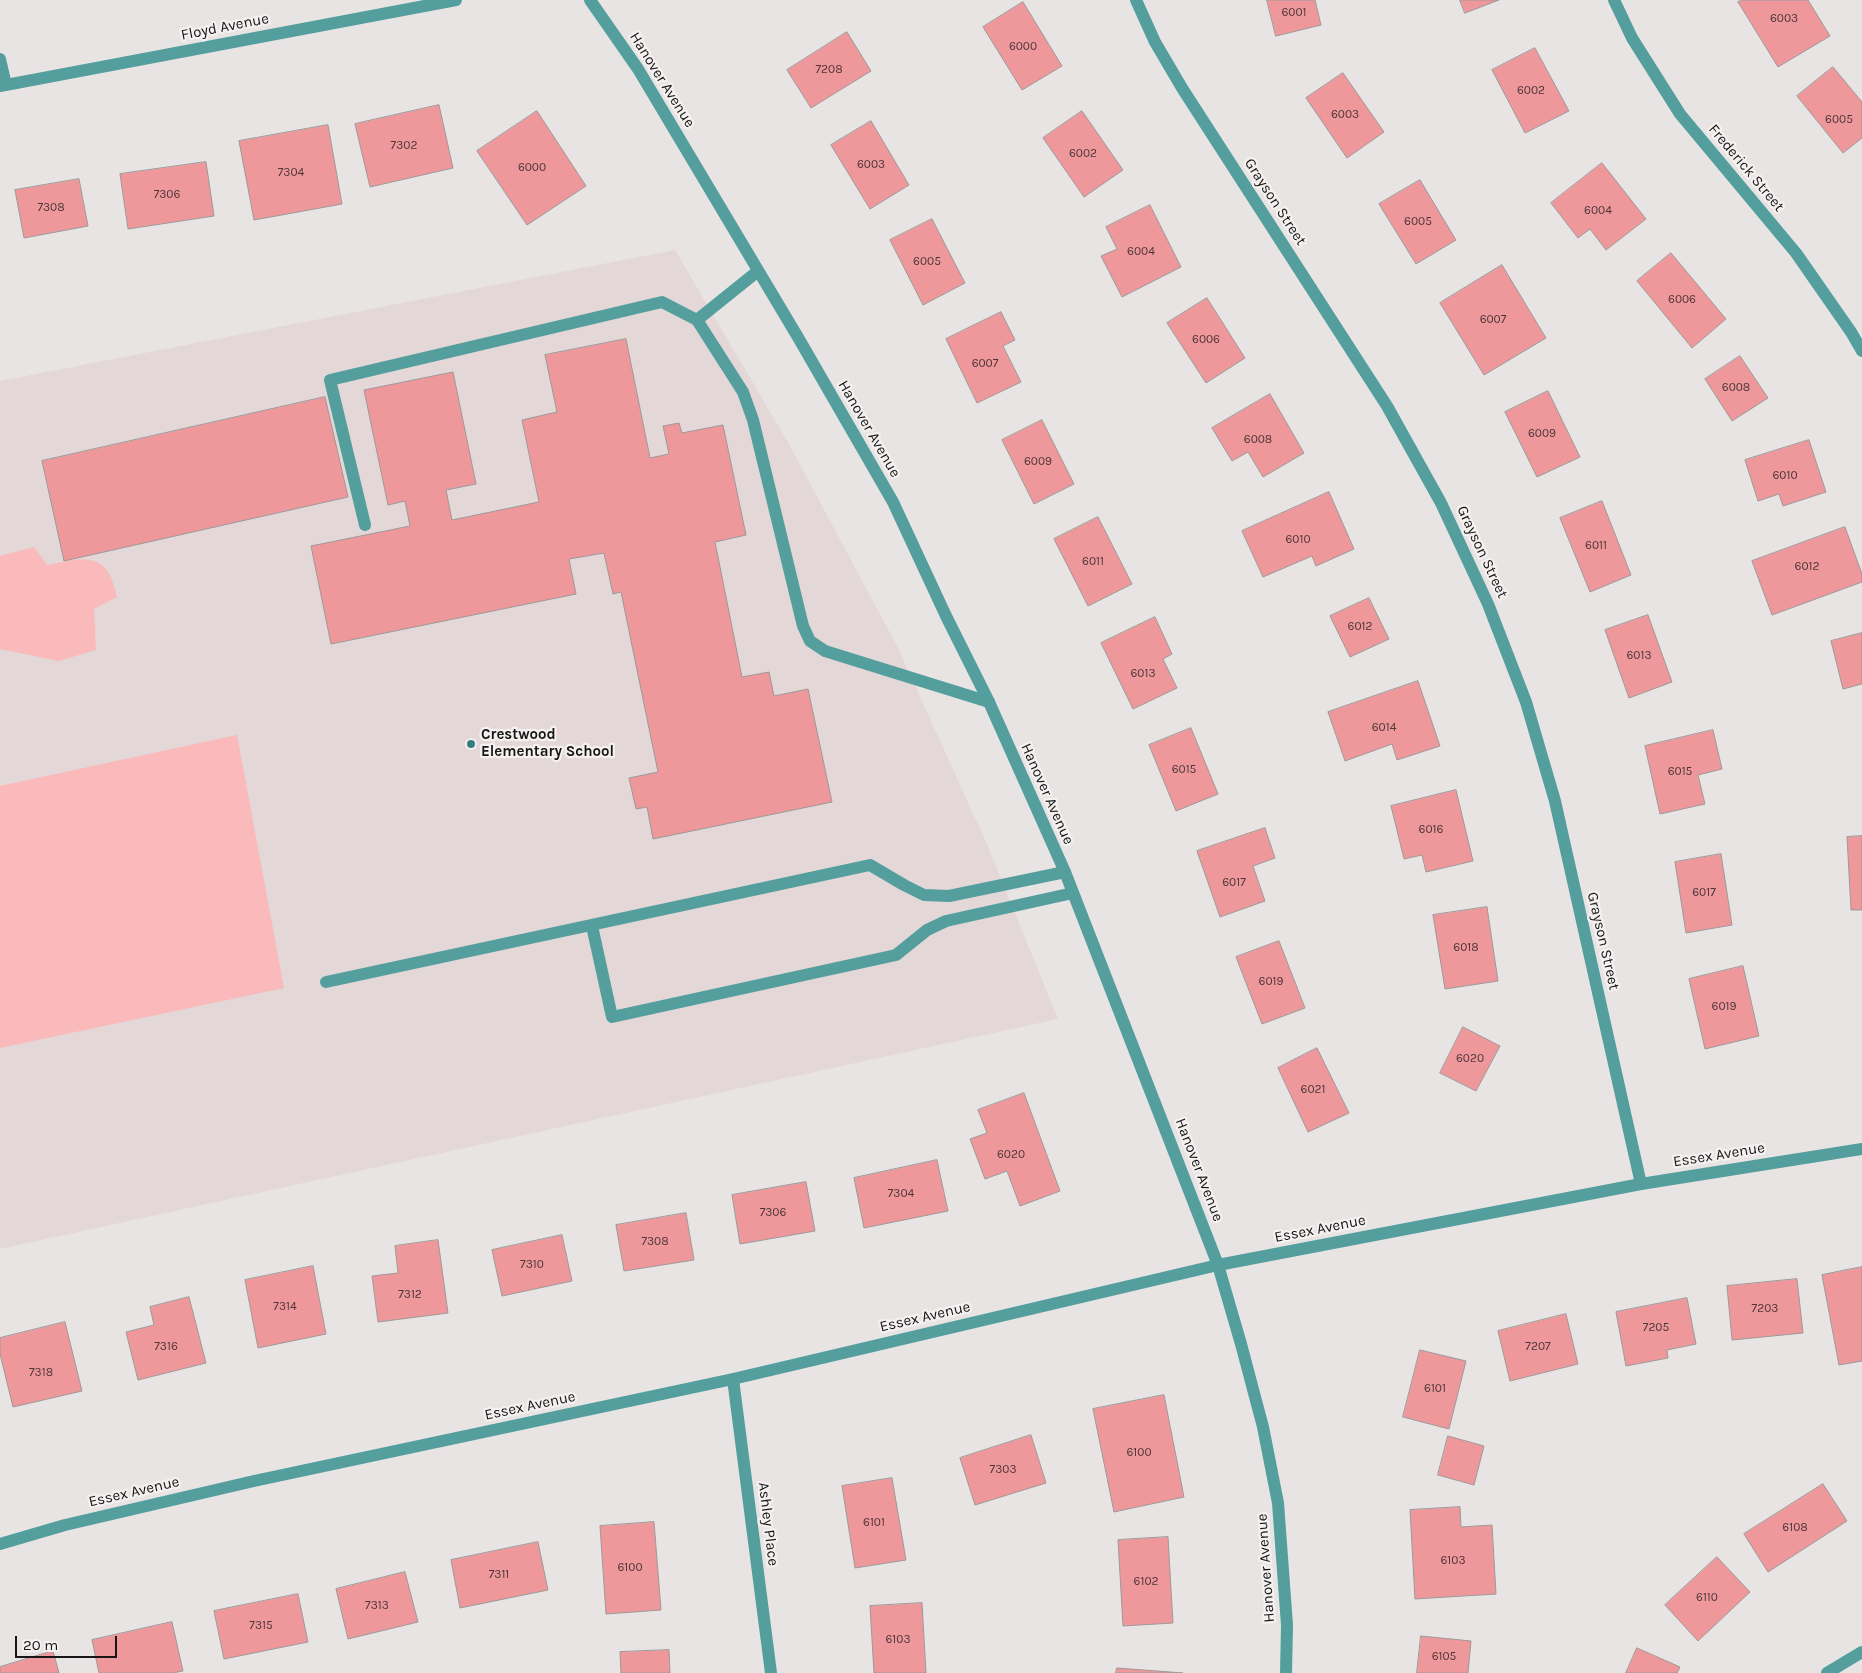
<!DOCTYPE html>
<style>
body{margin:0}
#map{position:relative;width:1862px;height:1673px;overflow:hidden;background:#e8e4e4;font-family:Karla,sans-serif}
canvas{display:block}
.scale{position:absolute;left:15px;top:1636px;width:102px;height:22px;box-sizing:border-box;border:2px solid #171616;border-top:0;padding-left:6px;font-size:15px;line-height:18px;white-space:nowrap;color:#171616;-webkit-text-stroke:4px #f5f1f1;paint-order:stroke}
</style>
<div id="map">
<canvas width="1862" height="1673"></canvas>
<div class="scale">20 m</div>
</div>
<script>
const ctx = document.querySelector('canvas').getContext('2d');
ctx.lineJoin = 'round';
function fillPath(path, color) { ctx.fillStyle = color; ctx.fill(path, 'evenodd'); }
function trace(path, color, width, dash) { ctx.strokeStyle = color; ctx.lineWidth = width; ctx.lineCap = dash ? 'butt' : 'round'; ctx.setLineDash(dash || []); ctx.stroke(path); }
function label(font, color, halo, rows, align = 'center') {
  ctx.font = font + ' Karla,sans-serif'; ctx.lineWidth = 4.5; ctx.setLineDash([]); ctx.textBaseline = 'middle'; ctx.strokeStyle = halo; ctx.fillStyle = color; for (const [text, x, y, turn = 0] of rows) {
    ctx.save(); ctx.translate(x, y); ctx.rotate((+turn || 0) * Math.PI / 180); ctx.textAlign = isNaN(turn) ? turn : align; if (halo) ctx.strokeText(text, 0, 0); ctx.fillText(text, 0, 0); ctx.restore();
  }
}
const built = new Path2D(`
 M675 250 790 446 897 646 986 842 1058 1019 0 1249V381Z`);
const green = new Path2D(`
 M34 547 47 565C67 562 96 550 109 574 113 581 115 589 117 597L94 609 96 650 59 661 0 649V556Z
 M237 735 284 988 0 1048V786Z`);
const building = new Path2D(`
 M1267 0H1315L1321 25 1276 36Z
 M1460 0H1499L1465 13Z
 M1742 0H1808L1830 36 1778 67 1738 2Z
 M1023 2 1062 66 1022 90 983 27Z
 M847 32 871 71 811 108 787 70Z
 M1535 48 1569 111 1525 133 1492 70Z
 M1833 67 1862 102V138L1843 153 1797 96Z
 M1343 73 1384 132 1347 158 1306 98Z
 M439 105 453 168 370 187 355 124Z
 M537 111 586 186 527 225 477 151Z
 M1082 111 1123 170 1084 197 1043 138Z
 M871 121 909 185 870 209 831 145Z
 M328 125 342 204 254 220 239 141Z
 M206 162 214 216 128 229 120 174Z
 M1602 163 1646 219 1606 250 1590 229 1578 238 1551 203Z
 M79 179 88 226 24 238 15 190Z
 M1420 180 1456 240 1416 264 1379 204Z
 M1150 205 1181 267 1122 297 1101 256 1117 249 1106 227Z
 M932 219 965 283 923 305 890 240Z
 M1671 253 1726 319 1692 348 1637 281Z
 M1502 265 1546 338 1484 375 1440 303Z
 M1207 298 1245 358 1206 383 1167 323Z
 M1001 312 1015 340 1003 346 1021 382 977 403 946 339Z
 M626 339 650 458 669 454 663 426 679 423 682 433 723 425 746 535 715 542 742 677 769 672 774 696 808 689 832 802 653 839 647 807 636 809 629 778 658 772 621 592 613 594 604 553 569 559 576 594 331 644 311 546 410 526 405 501 388 505 364 390 453 372 476 484 446 490 452 520 539 502 522 420 557 412 545 355Z
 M1740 356 1768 398 1732 421 1705 379Z
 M1548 391 1580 457 1537 477 1505 412Z
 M1270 394 1304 453 1263 477 1248 452 1232 461 1212 428Z
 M325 397 348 497 64 561 42 461Z
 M1042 420 1074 484 1034 504 1002 440Z
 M1809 440 1826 492 1783 506 1779 494 1758 501 1745 460Z
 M1329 492 1354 549 1316 566 1312 556 1263 577 1242 531Z
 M1602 501 1631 575 1590 592 1560 518Z
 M1098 517 1132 584 1088 606 1054 539Z
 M1845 527 1862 574V582L1772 615 1752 561Z
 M1369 598 1389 639 1350 657 1330 616Z
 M1648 615 1672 682 1629 698 1605 630Z
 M1155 617 1172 654 1163 659 1177 688 1133 709 1101 643Z
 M1862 633V684L1843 689 1831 641Z
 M1418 681 1440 746 1397 760 1392 744 1345 761 1328 712Z
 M1191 728 1218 794 1176 811 1149 745Z
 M1713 730 1722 769 1698 775 1705 804 1660 814 1645 746Z
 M1456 790 1473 861 1426 872 1422 855 1404 859 1391 806Z
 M1265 828 1275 858 1253 866 1265 901 1220 917 1197 851Z
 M1862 836V910H1851L1847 837Z
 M1721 854 1732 925 1686 933 1675 862Z
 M1487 907 1498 981 1445 989 1433 915Z
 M1279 941 1305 1008 1262 1024 1236 957Z
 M1743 966 1759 1036 1705 1049 1689 979Z
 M1463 1027 1500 1046 1476 1091 1440 1073Z
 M1317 1048 1349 1113 1308 1132 1278 1068Z
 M1024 1093 1060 1191 1020 1206 1007 1171 985 1179 970 1139 987 1133 978 1110Z
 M937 1160 948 1211 864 1228 854 1178Z
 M806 1182 815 1231 740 1244 732 1195Z
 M686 1213 694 1260 624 1271 616 1225Z
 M562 1235 572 1281 502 1296 492 1250Z
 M438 1240 448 1313 378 1322 372 1276 398 1273 395 1246Z
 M313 1266 326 1334 258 1348 245 1280Z
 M1862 1267V1361L1839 1365 1822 1275Z
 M1797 1279 1803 1333 1732 1340 1727 1286Z
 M189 1297 206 1363 138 1380 126 1332 154 1325 150 1307Z
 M1687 1298 1696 1344 1667 1350 1668 1358 1626 1366 1616 1312Z
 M1566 1314 1578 1364 1510 1381 1498 1331Z
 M65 1322 82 1391 13 1407 0 1354V1338Z
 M1420 1350 1466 1361 1449 1429 1403 1417Z
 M1164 1395 1184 1497 1114 1512 1093 1409Z
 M1031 1435 1046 1483 975 1505 960 1458Z
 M1448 1436 1484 1446 1474 1485 1438 1475Z
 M892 1478 906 1560 855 1568 842 1486Z
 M1823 1484 1847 1521 1768 1572 1744 1534Z
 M1460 1507 1461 1527 1492 1525 1496 1594 1415 1599 1410 1510Z
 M654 1522 661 1610 606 1614 600 1526Z
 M1168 1537 1173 1623 1123 1626 1118 1540Z
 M538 1542 548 1590 460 1608 451 1560Z
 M1717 1557 1750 1592 1698 1641 1665 1605Z
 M405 1572 418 1622 348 1639 336 1589Z
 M298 1594 308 1642 224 1659 214 1611Z
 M922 1603 926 1673H874L870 1606Z
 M172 1622 183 1671 172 1673H99L92 1640Z
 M1421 1636 1471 1641 1468 1673H1417Z
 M1637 1648 1680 1667 1677 1673H1626Z
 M669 1650 670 1673H621L620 1652Z
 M53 1651 59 1673H0V1667Z
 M1117 1668 1183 1673H1116Z`);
const service = new Path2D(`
 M758 271 697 320 743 392 753 420 803 626 810 641 825 651 989 702
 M365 525 330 380 662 302 697 320
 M592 926 612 1017 896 955 927 930 946 921 1073 893
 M326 982 870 865 904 885 924 895 949 896 1065 872`);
const minor = new Path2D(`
 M1136 0 1155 42 1182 88 1387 406 1441 503 1488 604 1526 702 1555 801 1641 1184
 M1614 0 1632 38 1680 114 1796 253 1851 332 1862 351
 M0 59 6 85
 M0 86 456 0
 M733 1379 771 1673
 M0 1544 65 1525 254 1481 733 1379 1218 1265
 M1827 1673 1862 1652`);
const tertiary = new Path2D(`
 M590 0 638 69 799 339 893 502 946 616 989 702 1065 872 1218 1265 1241 1344 1263 1427 1278 1503 1287 1625 1286 1673
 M1218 1265 1641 1184 1862 1149`);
const markers = [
 [471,744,5,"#367e7d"]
];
const numberNames = [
 ["6001",1294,13],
 ["6003",1784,19],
 ["6000",1023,47],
 ["7208",829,70],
 ["6002",1531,91],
 ["6003",1345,115],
 ["6005",1839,120],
 ["7302",404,146],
 ["6002",1083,154],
 ["6003",871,165],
 ["6000",532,168],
 ["7304",291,173],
 ["7306",167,195],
 ["7308",51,208],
 ["6004",1598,211],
 ["6005",1418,222],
 ["6004",1141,252],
 ["6005",927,262],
 ["6006",1682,300],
 ["6007",1493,320],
 ["6006",1206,340],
 ["6007",985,364],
 ["6008",1736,388],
 ["6009",1542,434],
 ["6008",1258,440],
 ["6009",1038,462],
 ["6010",1785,476],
 ["6010",1298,540],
 ["6011",1596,546],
 ["6011",1093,562],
 ["6012",1807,567],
 ["6012",1360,627],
 ["6013",1639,656],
 ["6013",1143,674],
 ["6014",1384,728],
 ["6015",1184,770],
 ["6015",1680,772],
 ["6016",1431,830],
 ["6017",1234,883],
 ["6017",1704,893],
 ["6018",1466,948],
 ["6019",1271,982],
 ["6019",1724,1007],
 ["6020",1470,1059],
 ["6021",1313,1090],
 ["6020",1011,1155],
 ["7304",901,1194],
 ["7306",773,1213],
 ["7308",655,1242],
 ["7310",532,1265],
 ["7312",410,1295],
 ["7314",285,1307],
 ["7203",1765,1309],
 ["7205",1656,1328],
 ["7316",166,1347],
 ["7207",1538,1347],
 ["7318",41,1373],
 ["6101",1435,1389],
 ["6100",1139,1453],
 ["7303",1003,1470],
 ["6101",874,1523],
 ["6108",1795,1528],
 ["6103",1453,1561],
 ["6100",630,1568],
 ["7311",499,1575],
 ["6102",1146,1582],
 ["6110",1707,1598],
 ["7313",377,1606],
 ["7315",261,1626],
 ["6103",898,1640],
 ["6105",1444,1657]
];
const streetNames = [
 ["Floyd Avenue",225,27,-11],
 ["Hanover Avenue",662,80,58],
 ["Frederick Street",1746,168,50],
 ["Grayson Street",1275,202,57],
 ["Hanover Avenue",869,429,60],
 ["Grayson Street",1482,552,65],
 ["Hanover Avenue",1047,794,66],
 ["Grayson Street",1603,941,77],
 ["Essex Avenue",1719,1155,-9],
 ["Hanover Avenue",1199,1170,69],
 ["Essex Avenue",1320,1229,-11],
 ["Essex Avenue",925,1317,-13],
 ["Essex Avenue",530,1406,-12],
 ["Essex Avenue",134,1492,-13],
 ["Ashley Place",768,1524,83],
 ["Hanover Avenue",1266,1568,-94]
];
const poiNames = [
 ["Crestwood",481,735],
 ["Elementary School",481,752]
];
fillPath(built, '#e4d7d7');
fillPath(green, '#fab9bb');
fillPath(building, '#ef989c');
trace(building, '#9c9999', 1);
trace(service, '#549e9d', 12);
trace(minor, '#549e9d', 12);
trace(tertiary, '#549e9d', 12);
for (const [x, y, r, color] of markers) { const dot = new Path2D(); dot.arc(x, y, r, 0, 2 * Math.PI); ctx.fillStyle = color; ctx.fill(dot); trace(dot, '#f5f1f1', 2); }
label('12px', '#4d3638', null, numberNames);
label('15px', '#171616', '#f5f1f1', streetNames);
label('bold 15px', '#171616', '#f5f1f1', poiNames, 'left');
</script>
